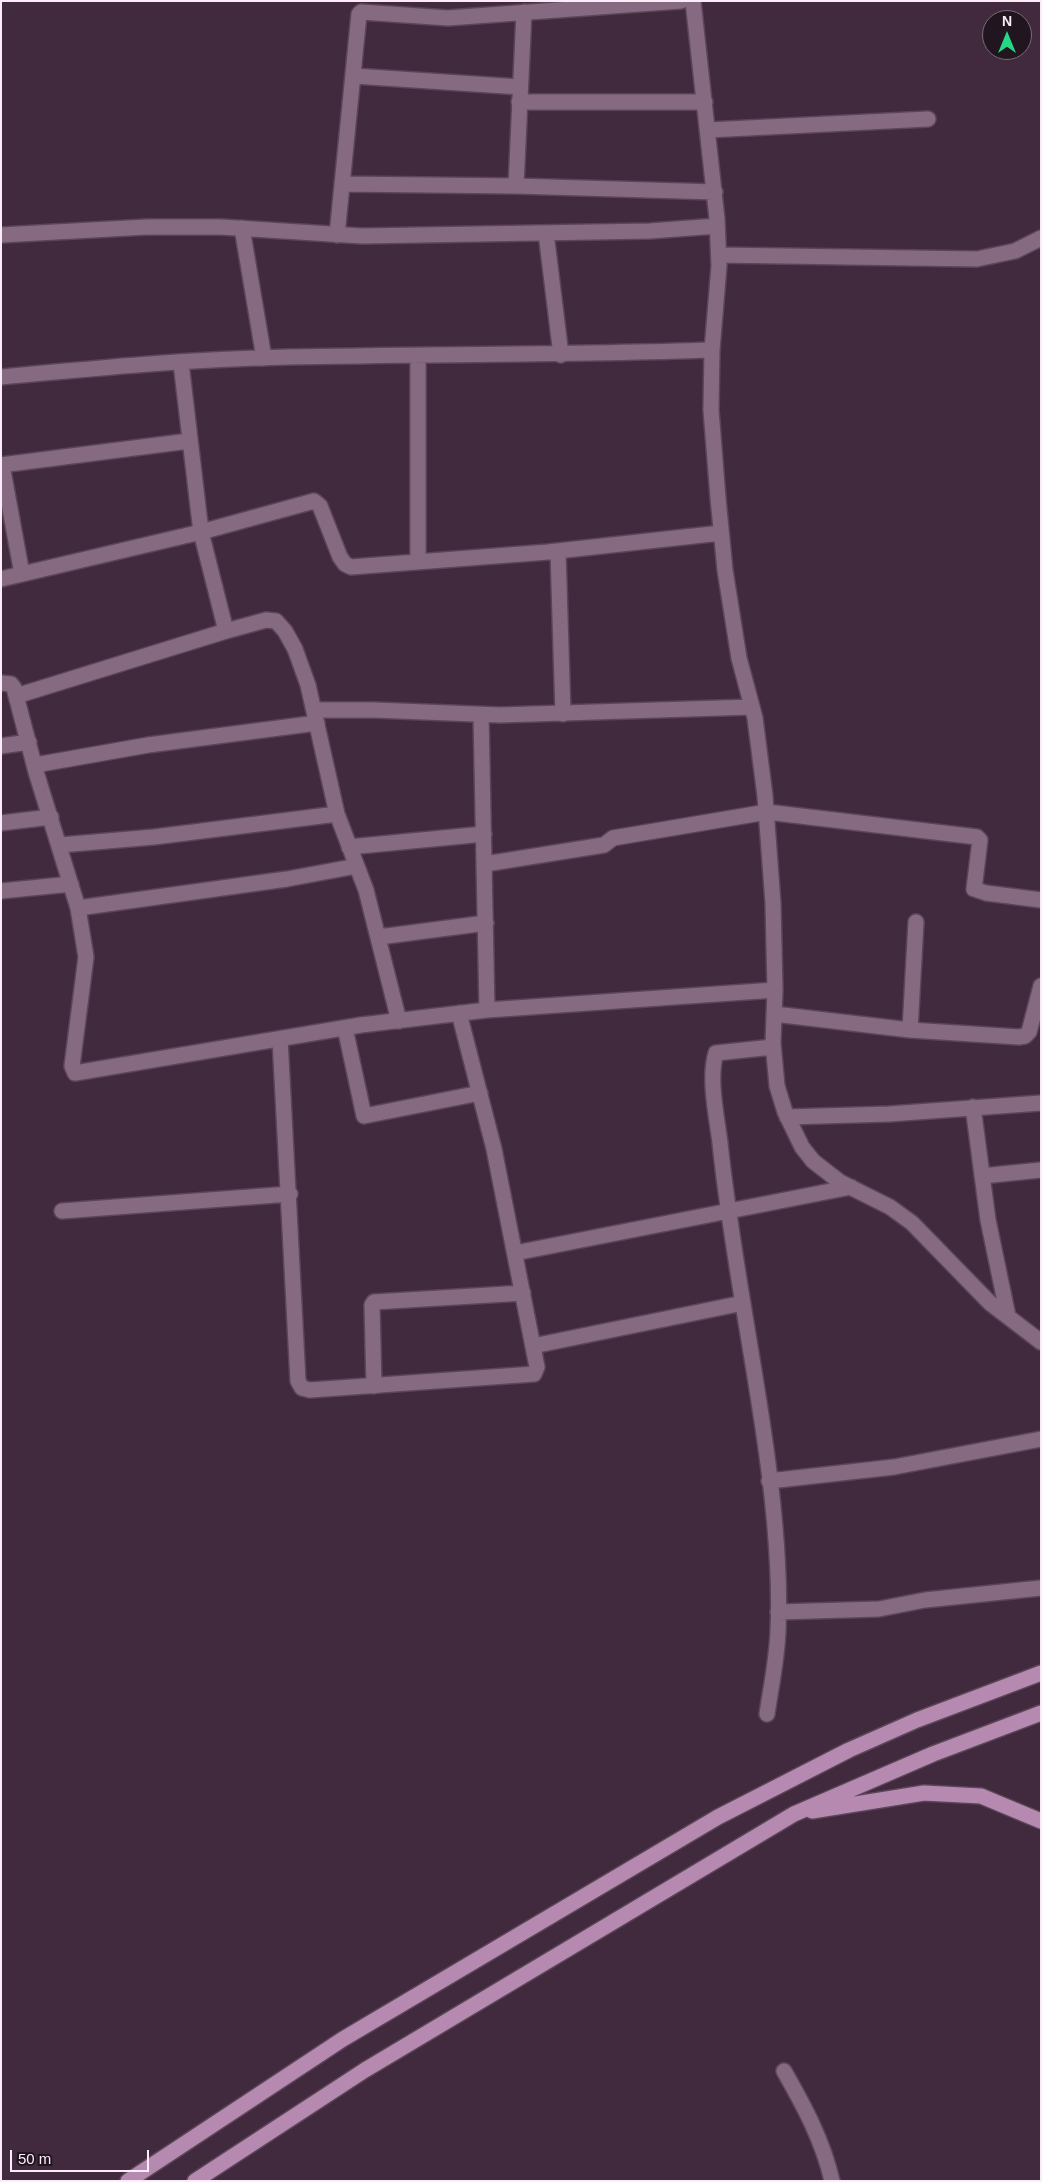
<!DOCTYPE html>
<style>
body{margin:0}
#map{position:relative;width:1042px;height:2182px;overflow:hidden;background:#41293e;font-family:Helvetica,sans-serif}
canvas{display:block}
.frame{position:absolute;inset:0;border:2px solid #fcecf9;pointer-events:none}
.north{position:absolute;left:982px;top:10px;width:50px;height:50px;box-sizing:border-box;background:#21161f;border:1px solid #796c76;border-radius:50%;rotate:0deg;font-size:14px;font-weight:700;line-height:20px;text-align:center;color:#fcecf9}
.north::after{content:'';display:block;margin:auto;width:18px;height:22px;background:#26d886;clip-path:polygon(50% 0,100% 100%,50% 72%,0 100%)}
.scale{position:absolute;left:10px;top:2150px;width:139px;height:22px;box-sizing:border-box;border:2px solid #fcecf9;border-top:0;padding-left:6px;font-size:15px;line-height:18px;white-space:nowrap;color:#fcecf9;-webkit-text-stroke:4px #21161f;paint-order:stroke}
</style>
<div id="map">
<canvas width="1042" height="2182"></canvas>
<div class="frame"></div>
<div class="north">N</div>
<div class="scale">50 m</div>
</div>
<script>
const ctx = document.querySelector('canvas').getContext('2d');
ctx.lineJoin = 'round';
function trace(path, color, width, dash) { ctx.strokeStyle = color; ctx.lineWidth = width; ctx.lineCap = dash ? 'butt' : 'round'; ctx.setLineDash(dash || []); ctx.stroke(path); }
const street = new Path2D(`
 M693 1 717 219 719 266 712 350 711 410 718 498 725 570 739 658 755 718 765 796 773 903 775 990 773 1043 777 1086 785 1112 802 1147 813 1161 840 1182 890 1207 912 1223 990 1303 1041 1342
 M354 76 520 87
 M519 102H705
 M708 130 928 119
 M342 184 516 186 715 192
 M516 186 524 12
 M242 228 264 358
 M546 233 561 355
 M1 235 147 227H221L362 236 650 231 717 226
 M337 235 359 14 361 12 448 18 681 1
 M719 255 977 259 1015 251 1041 238
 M181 363 201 532 226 631
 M1 377C97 368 192 359 288 357 430 354 571 355 712 350
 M1 465 189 441
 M2 465 22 574
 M558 551 563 714
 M418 562V356
 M1 579 201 532 314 501 320 506 340 557 345 564 351 567 548 552 721 533
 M1 683 11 684 14 688 36 772 78 908 86 957 72 1066 75 1073 361 1025 487 1010 775 990
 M16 696 226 631 266 620 276 621 285 631 295 649 308 685 337 814 366 890 399 1021
 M314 710H374L500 715 752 707
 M481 715 487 1010
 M1 746 29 742
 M35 765 148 745 317 723
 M1 823 51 817
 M60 845 154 837 337 814
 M349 847 484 834
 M485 864 604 845 613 838 767 812 977 837 980 840 974 889 986 893 1041 900
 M1 891 71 884
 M78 908 287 879 357 866
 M379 937 486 923
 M774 1014 910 1030 1019 1037 1025 1036 1029 1032 1041 986
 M345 1028 364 1116 480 1093
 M910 1030 916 922
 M280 1039 298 1381 302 1388 310 1390 534 1374 537 1367 494 1149 459 1013
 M973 1107 988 1220 1008 1316
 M787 1117 889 1114 1041 1103
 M982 1176 1041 1170
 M62 1211 290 1194
 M515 1253 851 1187
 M533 1346 743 1303
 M374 1386 372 1305 374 1302 523 1293
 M769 1481 894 1467 1041 1439
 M778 1612 879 1609 925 1600 1041 1588
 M767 1714C771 1687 777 1659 778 1631 781 1564 773 1494 763 1428 749 1333 730 1239 720 1143 717 1118 708 1078 716 1053L773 1047
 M784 2071C804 2106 823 2141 832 2181`);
const primary = new Path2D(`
 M812 1811 924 1793 981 1796 1041 1821
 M128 2181 343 2039 718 1817 849 1750 917 1720 1041 1673
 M195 2181 365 2070 794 1814 933 1754 1041 1713`);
trace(street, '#5a4658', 18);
trace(primary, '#5a4658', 18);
trace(street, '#856a82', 15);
trace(primary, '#b689b1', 15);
</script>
